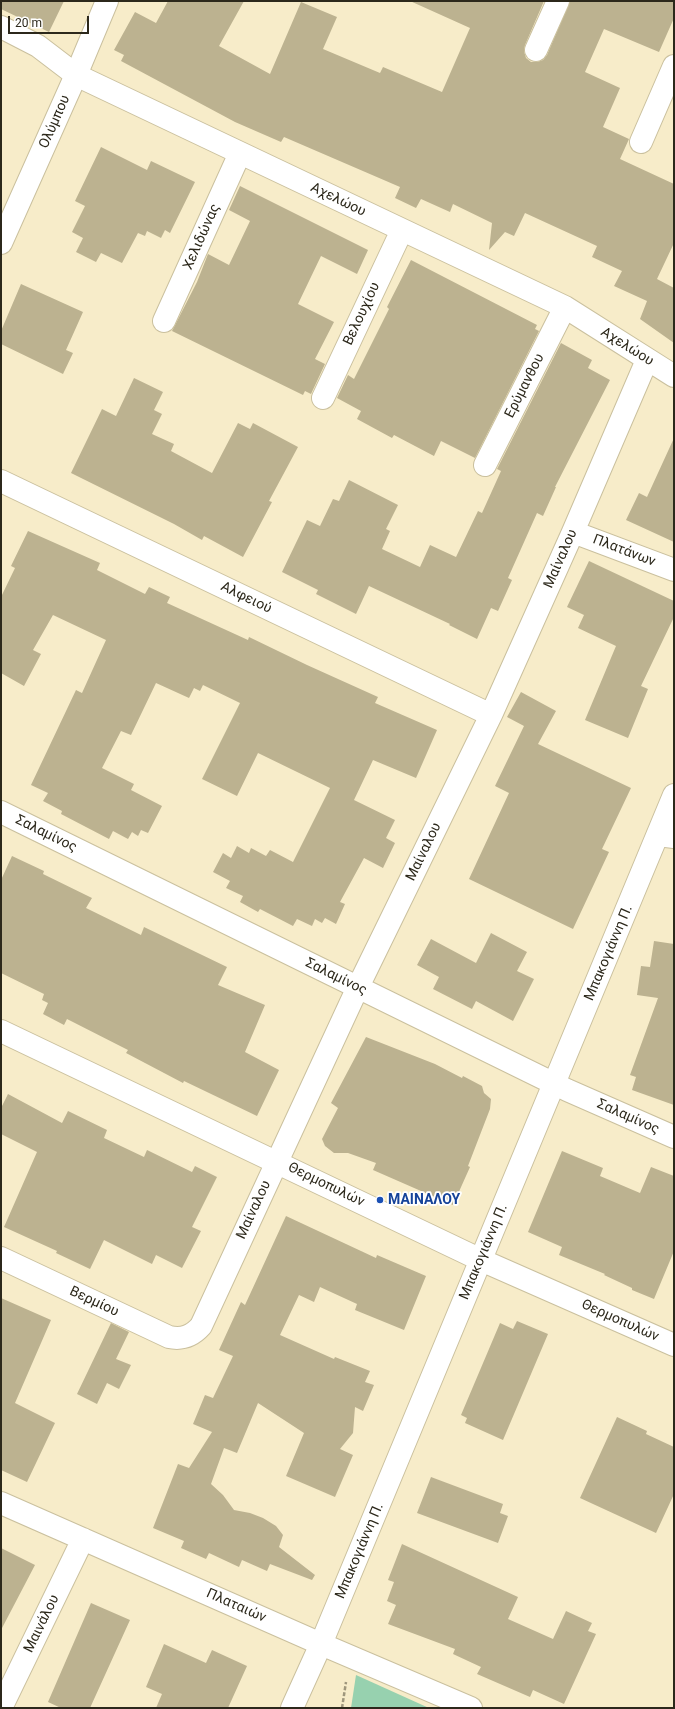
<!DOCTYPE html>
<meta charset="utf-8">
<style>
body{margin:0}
#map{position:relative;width:675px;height:1709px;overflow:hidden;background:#f7ecc9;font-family:Roboto,sans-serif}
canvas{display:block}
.frame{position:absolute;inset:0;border:2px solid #2c281b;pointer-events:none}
.scale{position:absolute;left:8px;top:16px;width:81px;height:18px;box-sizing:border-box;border:2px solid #2c281b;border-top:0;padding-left:5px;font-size:12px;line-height:14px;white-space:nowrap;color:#2c281b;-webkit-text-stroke:3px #fff;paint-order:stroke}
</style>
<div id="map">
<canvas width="675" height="1709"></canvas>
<div class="frame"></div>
<div class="scale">20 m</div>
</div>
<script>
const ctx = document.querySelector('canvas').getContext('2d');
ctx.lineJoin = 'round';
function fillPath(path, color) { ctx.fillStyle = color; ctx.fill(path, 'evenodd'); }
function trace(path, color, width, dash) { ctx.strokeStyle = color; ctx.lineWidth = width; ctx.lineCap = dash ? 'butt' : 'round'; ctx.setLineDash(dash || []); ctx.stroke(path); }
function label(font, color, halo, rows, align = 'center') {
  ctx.font = font + ' Roboto,sans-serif'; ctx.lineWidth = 3.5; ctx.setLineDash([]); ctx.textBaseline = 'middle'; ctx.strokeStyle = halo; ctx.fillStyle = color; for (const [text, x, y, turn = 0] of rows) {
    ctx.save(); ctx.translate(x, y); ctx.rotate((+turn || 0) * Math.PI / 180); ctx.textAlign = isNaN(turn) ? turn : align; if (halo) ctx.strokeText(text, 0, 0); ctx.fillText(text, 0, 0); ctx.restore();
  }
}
const green = new Path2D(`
 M356 1675 429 1708H351Z`);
const building = new Path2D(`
 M1 1H64L49 32 1 9Z
 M168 1H244L219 46 270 74 301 2 337 17 323 49 380 73 383 67 442 92 470 28 410 1H544L525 45 524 51 526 58 531 62H537L543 60 547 55 570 1H674V18L659 52 604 29 585 72 620 88 603 127 629 139 620 159 674 184V243L657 279 674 288V343L640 319 647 301 614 286 622 271 592 257 597 246 525 213 514 236 505 232 489 250 492 223 453 204 450 212 421 199 416 208 395 198 400 187 284 137 281 142 235 122 121 61 124 55 114 50 135 12 156 23Z
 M101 147 147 170 151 161 195 182 170 233 165 230 161 238 147 231 145 236 138 233 122 263 101 253 96 262 76 252 83 238 72 232 85 206 75 201Z
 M240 186 368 250 357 274 321 256 298 304 334 322 315 359 325 364 311 394 305 391 303 395 172 331 197 282 208 254 229 265 250 221 229 210Z
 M411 260 537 325 535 329 539 331 475 458 441 441 434 456 394 435 392 438 357 419 361 411 337 398 348 375 354 379 389 309 387 307Z
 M21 284 83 312 66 350 73 353 63 374 1 344V331Z
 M561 343 592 360 588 368 610 380 555 487H556L543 516 537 513 508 578 512 580 498 611 491 608 477 639 449 625 450 624 369 586 356 614 316 594 318 590 282 572 307 520 320 526 333 499 339 501 349 480 398 505 386 529 390 531 382 549 420 567 430 545 456 557 478 511 482 513 501 471 497 469Z
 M134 378 163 392 154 410 162 414 152 434 174 444 171 451 212 473 238 423 250 429 253 423 298 447 269 501 272 502 243 557 204 536 202 540 174 524 71 473 102 409 116 416Z
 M674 438V542L626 520 639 493 647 497Z
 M28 531 100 563 97 570 145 594 149 587 170 597 167 603 248 640 249 637 307 665 378 697 375 703 437 730 416 778 373 760 354 800 395 820 386 838 395 843 383 868 364 858 340 902 345 904 336 924 325 918 322 923 315 919 312 926 297 919 293 926 260 909 258 912 240 902 243 896 226 888 230 881 213 872 223 853 231 858 237 846 249 853 251 848 266 856 270 850 293 862 330 788 258 753 237 796 202 779 240 703 203 685 200 691 194 688 189 698 156 683 131 735 121 731 102 768 134 784 131 790 162 806 148 833 141 830 138 836 132 832 128 839 113 831 109 839 61 814 62 811 43 801 48 793 31 785 76 690 82 693 106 640 53 615 33 650 41 654 24 686 1 673V597L15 568 11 566Z
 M589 561 674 601V617L641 686 648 689 628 738 585 720 616 646 578 628 584 615 567 607Z
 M521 692 556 711 538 744 631 788 602 849 609 852 573 929 469 879 509 793 495 786 524 726 507 717Z
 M12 856 44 871 43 874 92 898 86 908 141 935 144 927 227 967 218 985 265 1005 245 1052 279 1070 257 1116 184 1081 183 1083 126 1053 128 1050 67 1019 64 1025 43 1014 48 1003 42 1000 44 994 1 973V880Z
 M491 933 527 952 517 971 534 979 513 1021 476 1001 472 1009 433 989 439 977 417 965 431 939 476 963Z
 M654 941 674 944V1105L632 1090 636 1077 630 1075 658 998 637 995 641 966 650 967Z
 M366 1037 435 1064 462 1078 463 1076 482 1086 484 1093 491 1099 490 1109 468 1166 470 1167 453 1205 373 1170 376 1163 348 1153H334L325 1146 322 1139 338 1108 331 1103Z
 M8 1094 62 1123 68 1111 107 1130 104 1138 144 1157 147 1150 192 1172 195 1166 217 1177 192 1227 201 1231 182 1268 156 1255 152 1264 104 1240 90 1269 56 1253 57 1251 4 1227 37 1152 1 1134V1108Z
 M562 1151 603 1168 600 1176 640 1193 651 1167 674 1176V1251L654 1299 632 1290V1288L604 1275 605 1274 559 1255 562 1247 528 1232Z
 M286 1216 376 1258 377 1255 426 1276 404 1330 355 1310 357 1304 320 1287 314 1302 299 1295 280 1335 334 1359 335 1357 370 1371 365 1382 374 1385 363 1411 355 1407 353 1433 340 1449 353 1455 335 1497 286 1476 304 1433 258 1403 237 1453 224 1448 211 1484 223 1495 234 1510 250 1513 263 1518 276 1526 283 1535 279 1547 315 1575 312 1580 270 1564 267 1571 242 1560 239 1567 209 1553 206 1559 181 1548 184 1541 153 1528 178 1464 189 1468 212 1432 193 1424 205 1395 213 1398 233 1356 219 1350 241 1302 245 1305Z
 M1 1298 51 1320 15 1403 55 1423 27 1482 1 1470Z
 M517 1321 548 1334 503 1440 465 1423 467 1418 461 1415 500 1323 513 1329Z
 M111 1323 129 1332 116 1359 131 1365 119 1389 107 1383 97 1404 77 1394Z
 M617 1417 647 1431 646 1434 674 1447V1494L656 1533 580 1498Z
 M431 1477 503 1504 500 1513 508 1516 498 1543 417 1513Z
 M402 1544 518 1597 508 1619 553 1639 566 1611 592 1623 588 1631 596 1634 564 1704 533 1690 530 1697 477 1674 481 1667 453 1654 455 1649 388 1624 396 1605 387 1601 394 1582 388 1580Z
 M1 1548 35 1565 1 1630Z
 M91 1603 130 1620 90 1708H61L48 1702Z
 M164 1644 206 1663 212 1650 247 1666 228 1708H156L162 1694 146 1687Z`);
const path = new Path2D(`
 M342 1708 346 1682`);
const minor = new Path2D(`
 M1 27 38 46 76 75 565 307 674 376
 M536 50 558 1
 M641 142 674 66
 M164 321 240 153
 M323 398 402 230
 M485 465 565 307
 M1 481 491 715
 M573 532 674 570
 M1 812 567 1090 674 1137
 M658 835 674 837
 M1 1258 169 1337C183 1340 192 1336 201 1326L358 987 491 715 573 532 647 360
 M1 1503 321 1644 471 1708
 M1 1708 83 1539`);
const tertiary = new Path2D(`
 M1 243 76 75 107 1
 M1 1031 481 1260 674 1345
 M292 1708 321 1644 674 795`);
const markers = [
 [380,1200,4,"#1a4fb4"]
];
const streetNames = [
 ["Ολύμπου",55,122,-66],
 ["Αχελώου",338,200,26],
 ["Χελιδώνας",202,237,-66],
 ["Βελουχίου",362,314,-65],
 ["Αχελώου",627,347,32],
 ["Ερύμανθου",525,386,-63],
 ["Πλατάνων",624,551,21],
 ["Μαίναλου",561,559,-66],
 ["Αλφειού",246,598,26],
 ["Σαλαμίνος",46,834,26],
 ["Μαίναλου",424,852,-64],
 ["Μπακογιάννη Π.",609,953,-67],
 ["Σαλαμίνος",336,977,26],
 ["Σαλαμίνος",628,1117,24],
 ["Θερμοπυλών",326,1185,26],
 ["Μαίναλου",254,1210,-65],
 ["Μπακογιάννη Π.",484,1252,-67],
 ["Βερμίου",94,1302,25],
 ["Θερμοπυλών",620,1321,24],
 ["Μπακογιάννη Π.",360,1551,-67],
 ["Πλαταιών",236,1606,24],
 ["Μαινάλου",42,1624,-64]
];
const transitNames = [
 ["ΜΑΙΝΑΛΟΥ",388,1200]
];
fillPath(green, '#97d1af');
fillPath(building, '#bcb290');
trace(minor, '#cac09e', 24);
trace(tertiary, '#cac09e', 24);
trace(path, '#9f977d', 2.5, [4, 2]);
trace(minor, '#fff', 22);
trace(tertiary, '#fff', 22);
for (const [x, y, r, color] of markers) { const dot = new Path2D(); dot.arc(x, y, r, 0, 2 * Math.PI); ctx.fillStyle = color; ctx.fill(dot); trace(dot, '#fff', 1.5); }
label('14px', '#2c281b', '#fff', streetNames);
label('bold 14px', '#164399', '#fff', transitNames, 'left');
</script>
